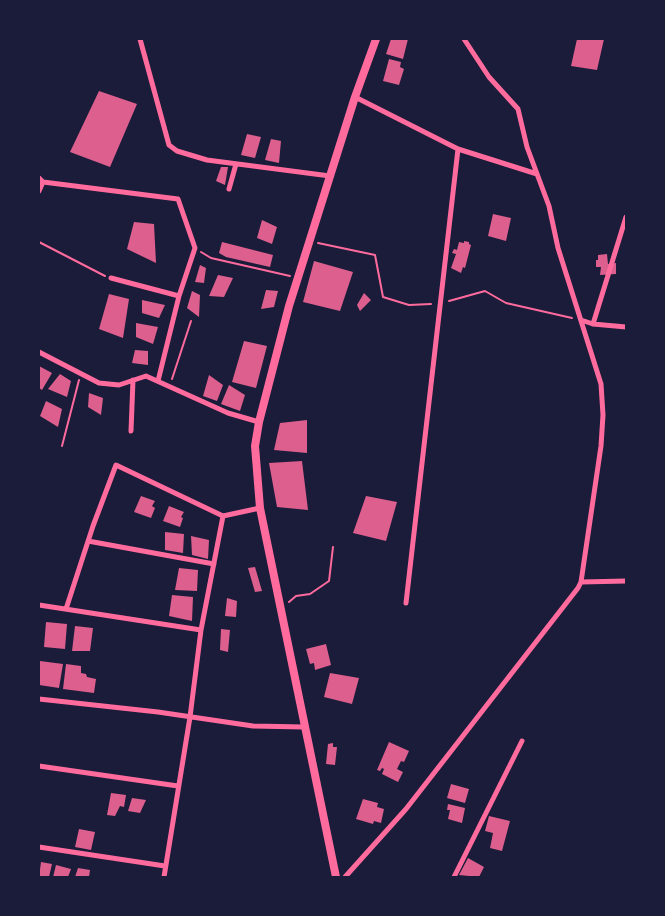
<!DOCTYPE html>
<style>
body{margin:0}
#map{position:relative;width:665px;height:916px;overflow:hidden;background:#1b1b3a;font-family:Helvetica,sans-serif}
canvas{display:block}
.frame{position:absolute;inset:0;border:40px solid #1b1b3a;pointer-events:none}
</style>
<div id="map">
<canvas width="665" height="916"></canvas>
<div class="frame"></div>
</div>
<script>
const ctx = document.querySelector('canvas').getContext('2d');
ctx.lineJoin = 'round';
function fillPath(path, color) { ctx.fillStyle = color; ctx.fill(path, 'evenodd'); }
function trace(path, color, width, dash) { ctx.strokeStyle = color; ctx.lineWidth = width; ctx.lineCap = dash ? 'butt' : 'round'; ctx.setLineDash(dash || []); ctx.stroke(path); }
const building = new Path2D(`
 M391 39H408L403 59 386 54Z
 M577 39H604L597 70 571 66Z
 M389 59 401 62 400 67 404 69 399 85 383 81Z
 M99 91 137 104 110 167 70 152Z
 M247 134 261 137 255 158 241 155Z
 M271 139 281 141 279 163 265 160Z
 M221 167H228L225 185 216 181Z
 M493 214 511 218 506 241 488 236Z
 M262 220 277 227 272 244 257 238Z
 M134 222 154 224 156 263 127 249Z
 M464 241 469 242V244L471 245 465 268 463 267 461 273 451 268 456 254 452 253 454 249 457 250 459 242 464 243Z
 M222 242 273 255 270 267 226 257 219 253Z
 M607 254 608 264 616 263V274L600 275 601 267H596V260H598V255Z
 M314 261 353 272 340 311 303 302Z
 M200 265 206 268 204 283 195 282Z
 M218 275 233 278 224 297 209 296Z
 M266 290 278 291 274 307 261 309Z
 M192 291 200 295 199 317 187 308Z
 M364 293 371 300 360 311 357 305Z
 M109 294 129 299 123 338 99 329Z
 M142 300 165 305 159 318 142 313Z
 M136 323 158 327 153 344 136 337Z
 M244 341 267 346 256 388 232 382Z
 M135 350 148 351V365L132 363Z
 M39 366 52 373 42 390 39 388Z
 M60 374 71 381 67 397 48 389Z
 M209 375 223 385 217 401 203 396Z
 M229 385 245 395 240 411 221 404Z
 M89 393 103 398 101 415 88 407Z
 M46 401 62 409 58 427 40 416Z
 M307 420V453L274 450 280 423Z
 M302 461 308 510 277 507 269 463Z
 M141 496 155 501 152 506 155 508 151 518 134 512Z
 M366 496 397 502 386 541 353 533Z
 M169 506 184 512 181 517 183 518 180 527 163 521Z
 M165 532 184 534 183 553 165 550Z
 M191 536 209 540 208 559 192 555Z
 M255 567 262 591 255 592 248 568Z
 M179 568 198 570 197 591 175 590Z
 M172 595 193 597 192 621 169 616Z
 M227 598 237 601 236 617 225 616Z
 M46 622 67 624 65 649 44 647Z
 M75 626 93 628 90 651H72Z
 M221 629 230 630 228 652 220 650Z
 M326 644 331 665 315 670 314 663 310 664 306 649Z
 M40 661 63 664 59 688 39 685Z
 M66 664 81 666V673L86 674 87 677 96 679 94 693 63 689Z
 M330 673 359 678 352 704 324 697Z
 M389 742 409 751 404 762 401 761 397 769 403 772 398 782 382 774 384 769 382 768 380 771 377 770Z
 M333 743V747H337L335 765 326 764 328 744Z
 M451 784 469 789 465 803 447 798Z
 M111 793 126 795 124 807 120 806 115 816 107 815Z
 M132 798 146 800 140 813 128 811Z
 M363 799 378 803 377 807 384 809 381 823 374 821 373 824 356 819Z
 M448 804 465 808 462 823 448 819 450 810H447Z
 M489 816 510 821 502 851 490 848 493 833 485 831Z
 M79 829 95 832 91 850 75 847Z
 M468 858 484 867 479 877 459 875Z
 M41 862 52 864 49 877H39Z
 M56 865 71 869 68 877H53Z
 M78 868 90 870 89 877H75Z`);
const path = new Path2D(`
 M39 242 105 276
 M318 243 375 255 383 297 409 305 431 304
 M201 252 211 258 290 276
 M449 301 485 291 506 303 572 318
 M172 379 191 321
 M62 446 79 380
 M289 602 296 596 310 594 329 581 333 547`);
const minor = new Path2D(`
 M140 39 169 145 177 151 207 160 330 176
 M355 97 458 149 537 174
 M39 178 43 182 178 199 195 248 179 296 158 381
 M229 189 236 164
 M39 191 43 182
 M111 278 179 296
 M581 320 593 324 626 327
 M593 324 626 217
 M39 352 99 383 119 385 146 376 228 413 259 422
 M131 431 133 380
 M88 541 214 564
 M581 582 626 581
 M406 603 458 149
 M39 605 201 630
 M66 609 93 526 116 465 223 516
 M39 699 158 712 253 726 304 727
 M39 766 178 786
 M39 847 165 866
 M164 877 190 717 201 630 223 516 260 508
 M345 877 406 809 578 588 581 582 601 446 603 415 601 384 558 248 549 206 527 147 518 109 489 77 464 39
 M454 877 522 741`);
const trunk = new Path2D(`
 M336 877 260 508 255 446 259 422 289 306 355 97 376 39`);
fillPath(building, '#dd5f8e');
trace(path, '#ff6b9d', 2);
trace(minor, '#ff6b9d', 5);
trace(trunk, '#ff6b9d', 8);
</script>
